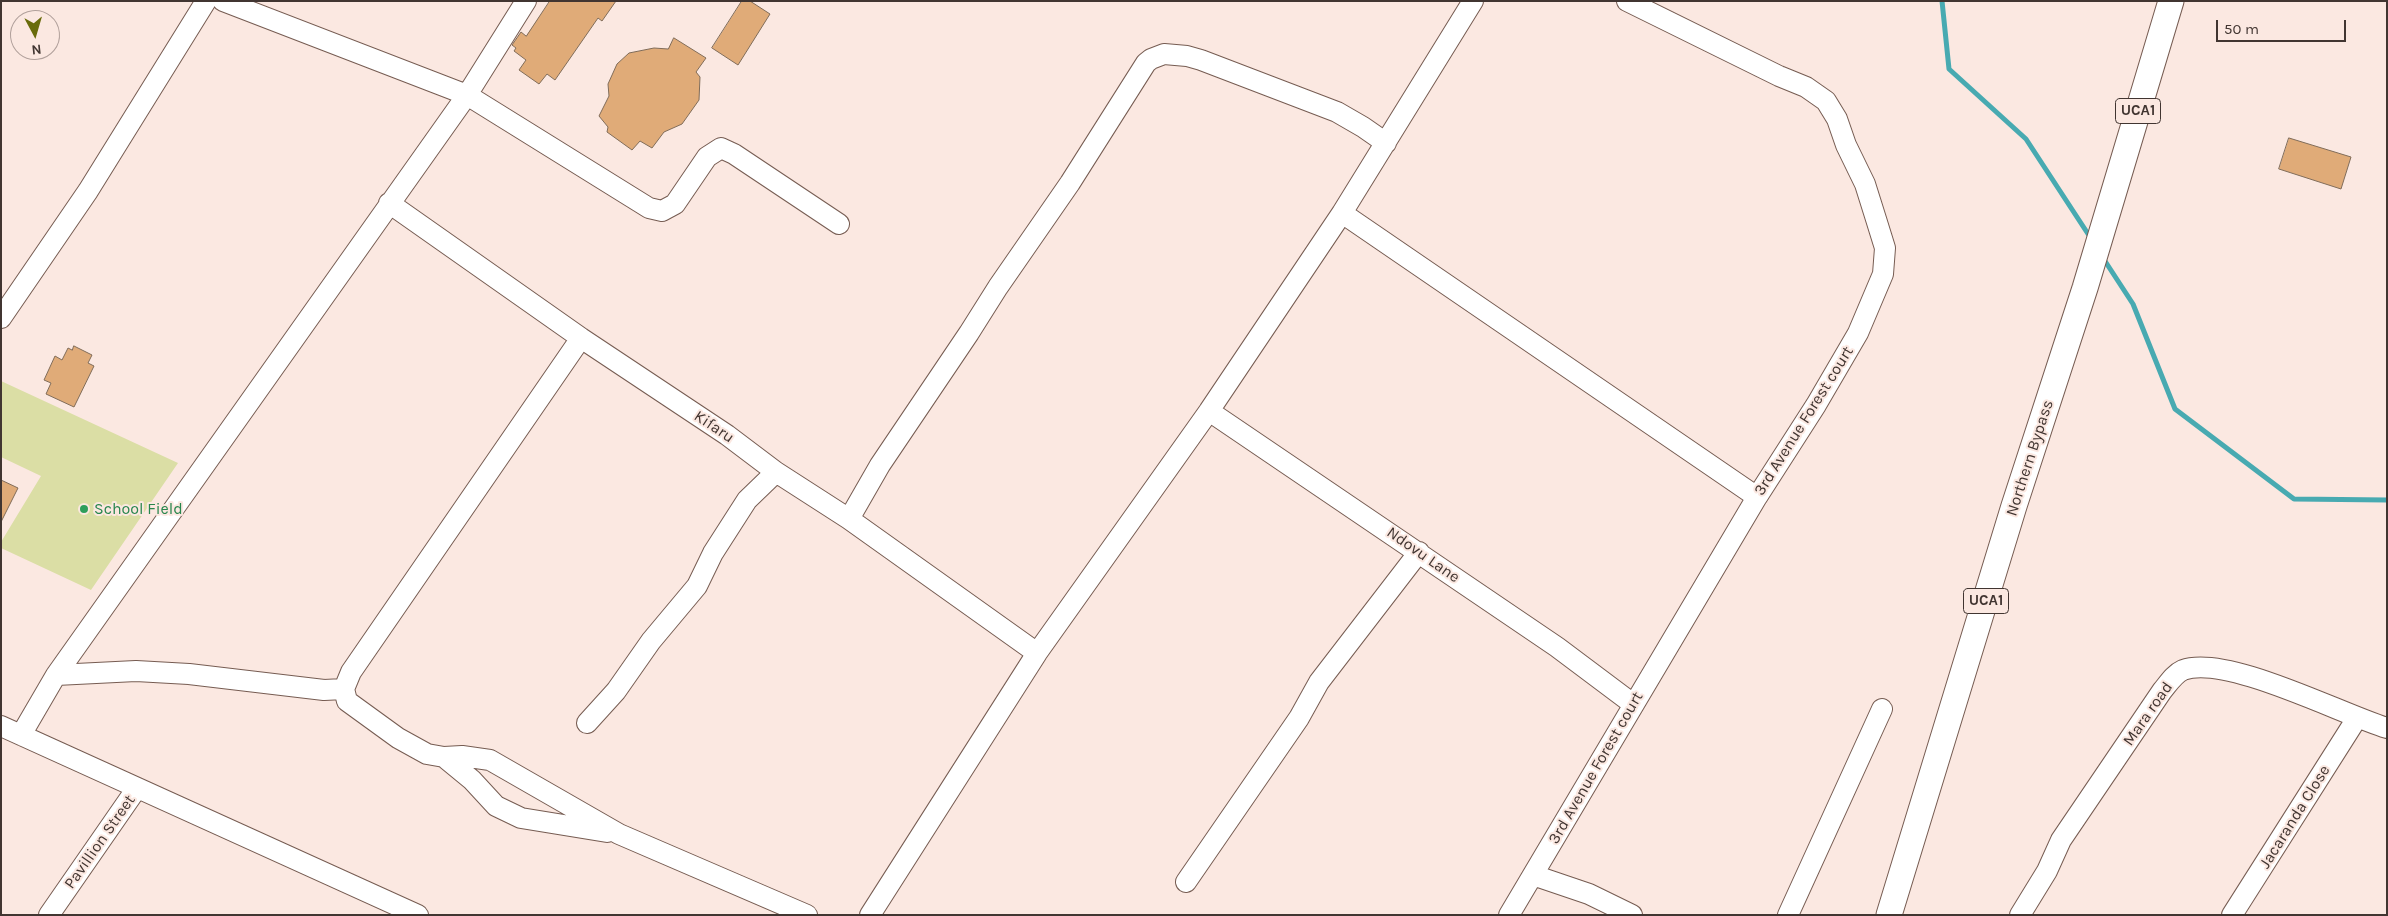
<!DOCTYPE html>
<style>
body{margin:0}
#map{position:relative;width:2388px;height:916px;overflow:hidden;background:#fbe8e1;font-family:Karla,sans-serif}
canvas{display:block}
.frame{position:absolute;inset:0;border:2px solid #413531;pointer-events:none}
.north{position:absolute;left:10px;top:10px;width:50px;height:50px;box-sizing:border-box;background:#fbe8e1;border:1px solid #b1a09b;border-radius:50%;rotate:174deg;font-size:14px;font-weight:700;line-height:20px;text-align:center;color:#413531}
.north::after{content:'';display:block;margin:auto;width:18px;height:22px;background:#696b0b;clip-path:polygon(50% 0,100% 100%,50% 72%,0 100%)}
.scale{position:absolute;left:2216px;top:20px;width:130px;height:22px;box-sizing:border-box;border:2px solid #413531;border-top:0;padding-left:6px;font-size:15px;line-height:18px;white-space:nowrap;color:#413531;-webkit-text-stroke:4px #fbe8e1;paint-order:stroke}
</style>
<div id="map">
<canvas width="2388" height="916"></canvas>
<div class="frame"></div>
<div class="north">N</div>
<div class="scale">50 m</div>
</div>
<script>
const ctx = document.querySelector('canvas').getContext('2d');
ctx.lineJoin = 'round';
function fillPath(path, color) { ctx.fillStyle = color; ctx.fill(path, 'evenodd'); }
function trace(path, color, width, dash) { ctx.strokeStyle = color; ctx.lineWidth = width; ctx.lineCap = dash ? 'butt' : 'round'; ctx.setLineDash(dash || []); ctx.stroke(path); }
function label(font, color, halo, rows, align = 'center') {
  ctx.font = font + ' Karla,sans-serif'; ctx.lineWidth = 4; ctx.setLineDash([]); ctx.textBaseline = 'middle'; ctx.strokeStyle = halo; ctx.fillStyle = color; for (const [text, x, y, turn = 0] of rows) {
    ctx.save(); ctx.translate(x, y); ctx.rotate((+turn || 0) * Math.PI / 180); ctx.textAlign = isNaN(turn) ? turn : align; if (halo) ctx.strokeText(text, 0, 0); ctx.fillText(text, 0, 0); ctx.restore();
  }
}
const green = new Path2D(`
 M1 381 178 463 91 590 1 548V542L41 476 1 457Z`);
const stream = new Path2D(`
 M1942 1 1949 69 2026 139 2092 240
 M2103 258 2133 304 2175 409 2294 499 2387 500`);
const building = new Path2D(`
 M550 1H616L602 21 598 18 555 80 547 74 539 84 519 70 526 60 514 51 516 48 512 45 521 32 526 36Z
 M742 1H750L770 14 738 65 712 48Z
 M674 38 706 58 696 72 700 77 699 100 682 124 664 132 652 148 640 141 632 150 607 132 608 127 599 116 609 96 608 84 617 64 629 53 654 48 668 49Z
 M2289 138 2351 157 2341 189 2279 169Z
 M74 346 92 355 88 363 94 366 74 407 46 394 51 383 44 380 55 356 62 360 68 348 72 350Z
 M1 480 18 488 1 522Z`);
const minor = new Path2D(`
 M223 1 467 95 649 208 662 211 675 204 707 157 721 148 734 154 839 224
 M389 203 581 338 727 435 776 472 849 519 1037 653
 M1342 213 1757 497
 M1 318 88 191 206 1
 M581 338 351 672 344 689 347 701 398 738 427 754 444 757 462 756 490 760 619 834 807 915
 M1209 411 1557 647 1633 704
 M849 519 880 465 969 333 998 287 1070 183 1146 63 1151 59 1164 54 1187 56 1201 60 1337 112 1363 127 1386 143
 M56 675 136 671 189 674 324 690 344 689
 M587 723 616 691 651 641 697 586 713 553 747 500 776 472
 M1 726 418 915
 M21 735 56 675 467 95 526 1
 M444 757 472 780 496 806 521 818 607 832
 M1533 875 1589 894 1632 915
 M1186 882 1299 718 1319 682 1419 552
 M49 915 137 788
 M870 915 1037 653 1209 411 1342 213 1473 1
 M1509 915 1757 497 1816 405 1858 333 1883 274 1885 248 1876 219 1865 184 1846 145 1837 119 1826 101 1806 87 1779 76 1627 1
 M1788 915 1882 709
 M2020 915 2047 871 2061 840 2162 691C2168 684 2174 674 2183 670 2226 654 2341 714 2387 728
 M2232 915 2357 718`);
const major = new Path2D(`
 M1889 915 2014 506 2085 288 2171 1`);
const markers = [
 [84,509,5,"#2e9e5b"]
];
const shields = [
 [2138,111,45],
 [1986,601,45]
];
const shieldNames = [
 ["UCA1",2138,111],
 ["UCA1",1986,601]
];
const streetNames = [
 ["3rd Avenue Forest court",1804,421,-58],
 ["Kifaru",714,427,34],
 ["Northern Bypass",2030,458,-72],
 ["Ndovu Lane",1423,555,35],
 ["Mara road",2148,714,-55],
 ["3rd Avenue Forest court",1596,768,-60],
 ["Jacaranda Close",2295,817,-58],
 ["Pavillion Street",100,842,-55]
];
const leisureNames = [
 ["School Field",94,509]
];
fillPath(green, '#dbdea5');
trace(stream, '#48aab1', 5);
fillPath(building, '#e0ab78');
trace(building, '#806c59', 1);
trace(minor, '#765c52', 22);
trace(major, '#765c52', 27);
trace(minor, '#fff', 20);
trace(major, '#fff', 25);
for (const [x, y, r, color] of markers) { const dot = new Path2D(); dot.arc(x, y, r, 0, 2 * Math.PI); ctx.fillStyle = color; ctx.fill(dot); trace(dot, '#fbe8e1', 2); }
for (const [x, y, w] of shields) { const box = new Path2D(); box.roundRect(x - w / 2, y - 12.5, w, 25, 4); ctx.fillStyle = '#fbe8e1'; ctx.fill(box); trace(box, '#413531', 1); }
label('bold 15px', '#413531', null, shieldNames);
label('16px', '#413531', '#fbe8e1', streetNames);
label('16px', '#27864d', '#fbe8e1', leisureNames, 'left');
</script>
